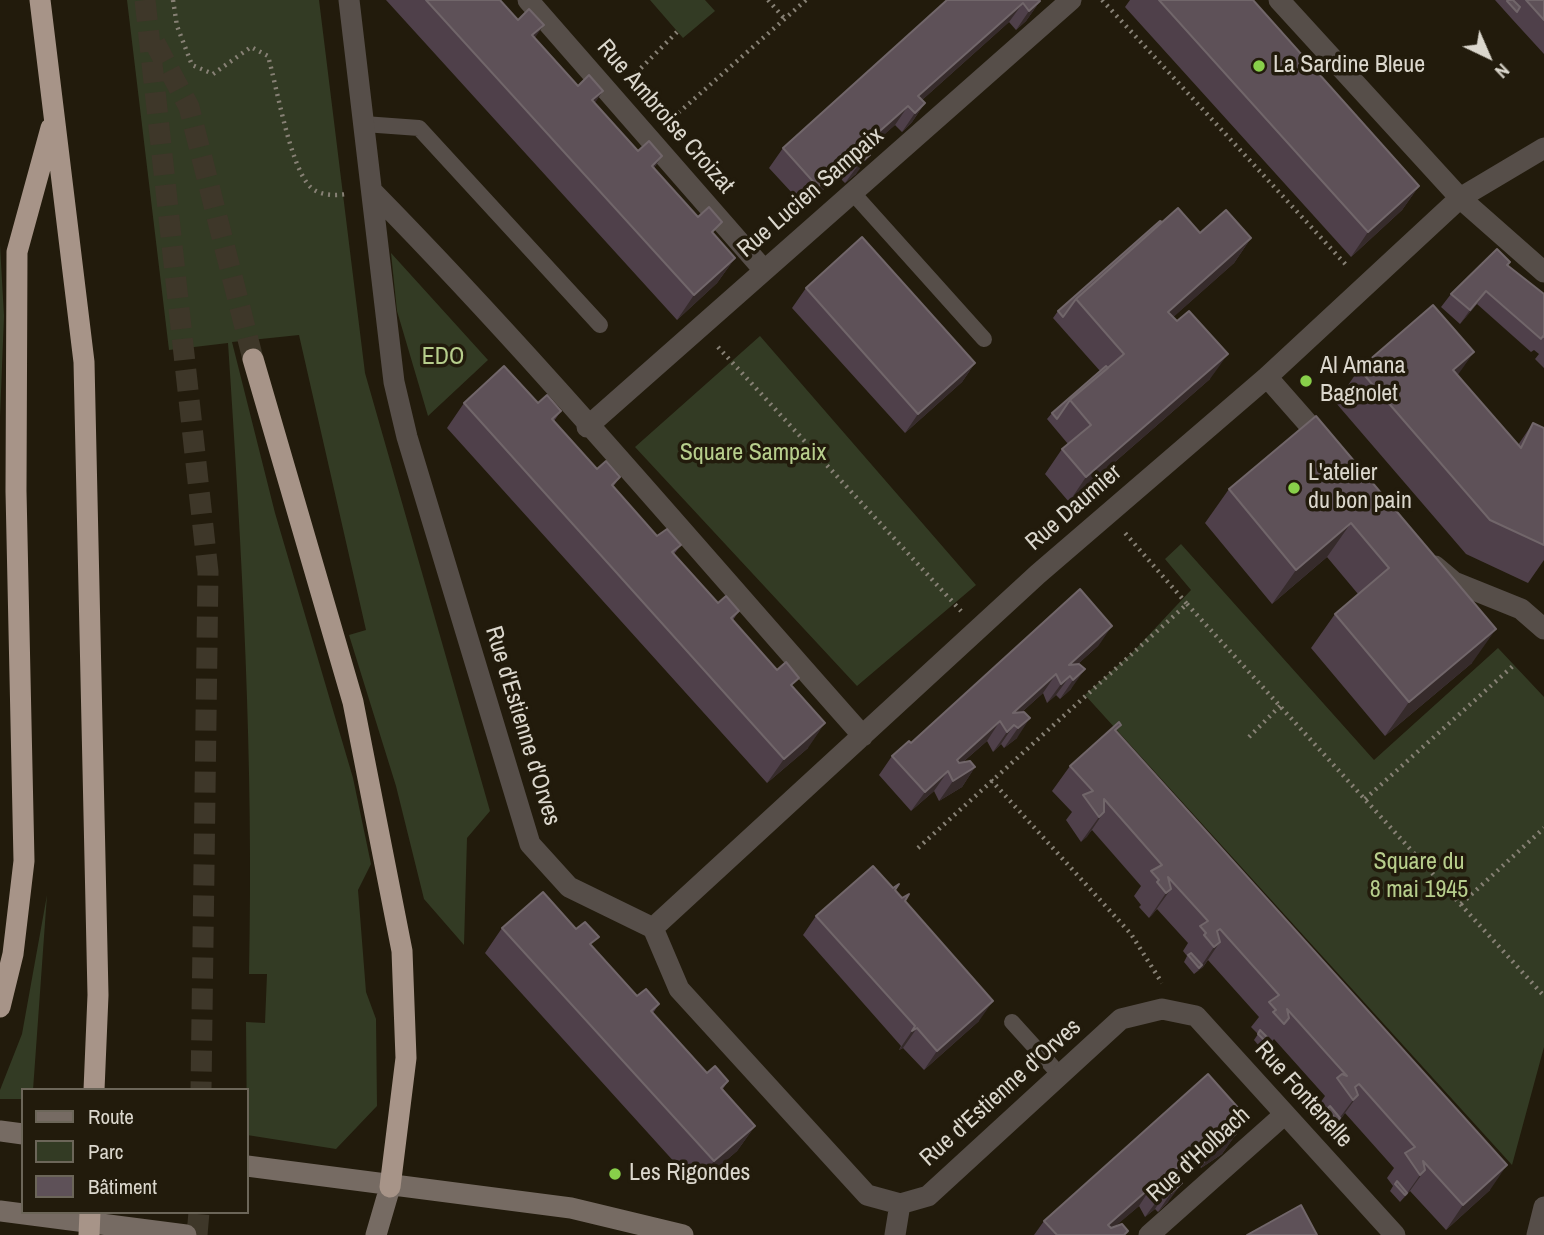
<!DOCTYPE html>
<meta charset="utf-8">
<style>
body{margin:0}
#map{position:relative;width:1544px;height:1235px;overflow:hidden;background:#221b0c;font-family:"Archivo Narrow",sans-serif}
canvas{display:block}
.legend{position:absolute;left:21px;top:1088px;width:228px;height:126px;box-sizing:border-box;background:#221b0c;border:2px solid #6c6659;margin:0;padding:9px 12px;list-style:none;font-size:21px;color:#dbd7cd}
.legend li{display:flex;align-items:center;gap:14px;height:35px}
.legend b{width:35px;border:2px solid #6c6659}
.north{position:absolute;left:1453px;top:21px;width:70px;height:70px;-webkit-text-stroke:5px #221b0c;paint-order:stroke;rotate:136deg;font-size:19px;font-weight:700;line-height:28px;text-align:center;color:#dbd7cd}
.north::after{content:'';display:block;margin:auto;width:24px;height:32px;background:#dbd7cd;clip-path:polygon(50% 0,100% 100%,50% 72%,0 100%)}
</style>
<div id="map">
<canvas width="1544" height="1235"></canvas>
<ul class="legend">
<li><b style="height:9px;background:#766b63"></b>Route</li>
<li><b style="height:19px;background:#333b24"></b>Parc</li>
<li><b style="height:19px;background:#5e5158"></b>Bâtiment</li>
</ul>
<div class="north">N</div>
</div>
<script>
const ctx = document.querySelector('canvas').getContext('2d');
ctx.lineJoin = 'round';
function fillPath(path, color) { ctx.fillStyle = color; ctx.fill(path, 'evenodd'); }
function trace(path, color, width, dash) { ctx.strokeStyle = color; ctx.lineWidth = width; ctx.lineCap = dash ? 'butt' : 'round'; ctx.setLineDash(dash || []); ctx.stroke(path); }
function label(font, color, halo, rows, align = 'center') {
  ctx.font = font + ' "Archivo Narrow",sans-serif'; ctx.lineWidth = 7; ctx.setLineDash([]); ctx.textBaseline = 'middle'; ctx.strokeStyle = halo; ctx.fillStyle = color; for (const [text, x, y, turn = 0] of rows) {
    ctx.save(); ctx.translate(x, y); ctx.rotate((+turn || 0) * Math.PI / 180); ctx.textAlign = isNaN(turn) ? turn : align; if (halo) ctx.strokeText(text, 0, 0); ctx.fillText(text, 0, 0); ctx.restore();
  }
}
const green = new Path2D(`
 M127 0H319L365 373 490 811 467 838 464 945 424 899 396 786 349 635 366 630 299 335 232 342 275 513 353 778 371 864 358 890 366 992 376 1019 377 1106 336 1149 247 1135 246 1022 265 1023 267 974H249C254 763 242 554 228 343L169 350Z
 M650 0H705L715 11 683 38Z
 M0 245 4 316 0 417Z
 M391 253 488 360 428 416 397 311Z
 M760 336 976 585 857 686 635 447Z
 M1181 544 1374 760 1498 648 1544 697V1047L1512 1165 1085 695 1132 653 1191 590 1165 559Z
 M47 895 33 1090H23V1099H0V1090L22 1034Z`);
const highwayTunnel = new Path2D(`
 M145 0 208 572 201 1090
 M155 43 189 107 253 359
 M197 1235 199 1212`);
const path = new Path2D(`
 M173 0 177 26 192 65 213 74 251 47 268 56C277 88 289 159 307 183 316 196 333 196 347 194
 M768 0 785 19
 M1102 0 1348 267
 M631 78 677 32
 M668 122 806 0
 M718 347 961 611
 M1187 604 1544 996
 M1249 737 1280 706
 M991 780 1131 934 1162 983
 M1365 799 1514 665
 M918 848 1187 604 1125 533
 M1461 904 1544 828`);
const lane = new Path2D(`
 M364 124 419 128 600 325
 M852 192 984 339
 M1012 1022 1060 1075`);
const street = new Path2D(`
 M349 0 394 382 407 437 530 844 569 887 653 928 679 989 867 1195 900 1204 928 1196 1121 1019 1162 1009 1196 1016 1395 1235
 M528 0 763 269
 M1279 0 1460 198 1544 272
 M372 191C543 365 701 554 863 736
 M1267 377 1325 443
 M587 427 1071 0
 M1435 566 1454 582 1521 609 1544 629
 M653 928 1038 574 1267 377 1460 198 1544 148
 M895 1235 900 1204
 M1149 1235 1285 1114
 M1537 1235 1544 1207`);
const secondary = new Path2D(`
 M0 1131 23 1134
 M247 1166 571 1208 683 1235
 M0 1211 186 1235
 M376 1235 390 1187`);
const highway = new Path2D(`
 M40 0 84 362 98 995 94 1090
 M253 359 353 702 402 951 406 1058 390 1187
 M0 1007 13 954 24 861 16 491 17 252 51 128
 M89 1235 90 1212`);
const wall = new Path2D(`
 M386 0H500L578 86 603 91 594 103 638 151 662 156 654 168 735 258 717 283 677 320Z
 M947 0 1040 1 1026 21 1016 30 1009 22 922 100 925 103 912 122 902 132 895 125 866 150 856 174 845 183 838 176 805 207 769 168 783 148Z
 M1130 0H1253L1419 186 1402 210 1351 257 1125 7Z
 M1495 0H1544V54L1512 19Z
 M1162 222 1200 233 1251 238 1234 263 1173 317 1210 379 1069 502 1045 474 1062 449 1068 444 1047 419 1052 413 1100 371 1053 318 1058 311Z
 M1510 262 1508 265 1544 294V368L1535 359 1539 354 1534 350 1531 352 1477 304 1460 324 1441 307 1451 294Z
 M806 288 975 363 962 382 905 433 792 308Z
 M1359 369 1458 375 1518 445 1533 423 1544 428V560L1528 583 1466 554 1336 403Z
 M464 403H538L561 411 554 421 597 469 620 477 613 487 657 536 681 545 674 554 718 603 739 611 733 620 793 687 808 748 767 783 447 428Z
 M1316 416 1472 663 1385 736 1311 648 1335 614 1358 594 1327 557 1272 604 1205 523 1229 489Z
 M1099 645 1078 664 1071 689 1060 699 1056 695 1047 703 1043 693 1022 712 1017 738 1004 748 1001 744 993 752 987 741 963 762 975 767 962 787 939 801 934 791 911 811 879 775 892 756 911 743Z
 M1121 725 1116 731 1490 1190 1446 1230 1410 1191 1400 1202 1390 1191 1393 1186 1387 1178 1394 1168 1345 1113 1340 1120 1332 1128 1322 1116 1326 1111 1320 1103 1325 1096 1274 1039 1264 1052 1254 1040 1258 1034 1251 1027 1259 1017 1208 960 1203 967 1194 974 1184 962 1187 956 1183 951 1188 943 1157 909 1149 918 1139 907 1141 905 1134 896 1141 886 1092 830 1081 842 1066 820 1072 812 1052 791 1070 766Z
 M895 890 979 1021 924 1070 903 1048 899 1050 901 1046 803 935 816 916Z
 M502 928 592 946 637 996 659 1004 653 1013 707 1073 728 1081 723 1089 755 1126 737 1151 696 1186 485 953Z
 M1240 1110 1226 1129 1236 1134 1222 1154 1201 1168 1195 1158 1174 1177H1176L1168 1202 1158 1212 1155 1209 1145 1217 1139 1206 1114 1227 1125 1235H1034L1044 1221Z`);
const shadedWall = new Path2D(`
 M1040 1 1026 21 1016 30 1029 11Z
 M1023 3 1009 22 912 109 918 96Z
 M544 25 526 50 532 35Z
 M603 91 586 116 592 100Z
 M925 103 912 122 902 132 915 113Z
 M908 106 895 125 856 160 863 146Z
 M870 155 856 174 845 183 859 164Z
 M662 156 645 181 652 166Z
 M852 156 838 176 805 207 818 187Z
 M1419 186 1402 210 1351 257 1368 232Z
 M1251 238 1234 263 1151 337 1168 312Z
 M735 258 717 283 677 320 694 295Z
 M1486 291 1477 304 1460 324 1470 310Z
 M1474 352 1450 386 1453 370Z
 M1228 354 1210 379 1069 502 1086 477Z
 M975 363 962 382 905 433 918 414Z
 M1351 523 1327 557 1272 604 1296 570Z
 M1112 626 1099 645 1059 681 1069 665Z
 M1496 629 1472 663 1385 736 1409 702Z
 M1085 669 1071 689 1060 699 1073 680Z
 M1056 674 1043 693 1004 728 1013 713Z
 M1070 676 1056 695 1047 703 1061 684Z
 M1030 718 1017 738 1004 748 1018 728Z
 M1000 721 987 741 949 774 957 760Z
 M825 723 808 748 767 783 784 759Z
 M1014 725 1001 744 993 752 1007 732Z
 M975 767 962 787 939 801 953 781Z
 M948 771 934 791 911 811 925 792Z
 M1104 812 1087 837 1081 842 1099 817Z
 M1171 889 1153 914 1149 918 1166 893Z
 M1220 942 1203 967 1197 972 1214 947Z
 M993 1001 979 1021 924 1070 937 1051Z
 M917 1028 903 1048 899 1050 912 1031Z
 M1358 1095 1340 1120 1332 1128 1353 1100Z
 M1240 1110 1226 1130 1217 1131Z
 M755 1126 737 1151 696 1186 714 1161Z
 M1236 1134 1222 1154 1201 1168 1214 1149Z
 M1208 1139 1195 1158 1156 1193 1165 1179Z
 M1507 1165 1490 1190 1446 1230 1463 1205Z
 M1425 1170 1407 1195 1403 1199 1420 1175Z
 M1182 1183 1168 1202 1158 1212 1171 1193Z
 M1152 1186 1139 1206 1105 1235 1108 1225Z
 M1168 1189 1155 1209 1145 1217 1159 1198Z`);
const building = new Path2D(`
 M426 0H500L518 20 529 9 544 25 532 35 578 86 589 75 603 91 592 100 638 151 649 141 662 156 652 166 698 217 709 207 722 222 712 232 735 258 694 295Z
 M947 0H1039L1040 1 1029 11 1023 3 918 96 925 103 915 113 908 106 863 146 870 155 859 164 852 156 818 187 783 148Z
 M1159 0H1253L1419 186 1368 232Z
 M1508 0H1513L1520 7 1517 12 1507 1Z
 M1526 0H1544V20Z
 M1178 208 1200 233 1226 210 1251 238 1168 312 1177 321 1189 311 1228 354 1086 477 1062 449 1091 425 1070 400 1124 354 1076 299Z
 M1160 221 1162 222 1076 299 1063 317 1058 311Z
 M862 237 975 363 918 414 806 288Z
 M1497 249 1510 262 1507 265 1544 294V337L1543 336 1541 339 1486 291 1470 310 1451 294Z
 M1433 305 1474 352 1453 370 1521 448 1533 423 1544 428V545L1490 520 1359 369Z
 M504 366 538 403 547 395 561 411 552 419 597 469 606 461 620 477 612 485 657 536 667 529 681 545 672 552 718 603 726 596 739 611 731 618 777 670 786 662 799 678 791 685 825 723 784 759 464 403Z
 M1106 366 1108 368 1070 400 1057 419 1052 413Z
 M1316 416 1496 629 1409 702 1335 614 1389 568 1351 523 1296 570 1229 489Z
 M1080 589 1112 626 1069 665 1079 664 1085 669 1073 680 1070 676 1061 684 1056 674 1013 713 1024 712 1030 718 1018 728 1014 725 1007 732 1000 721 957 760 959 763 970 761 975 767 953 781 948 771 925 792 892 756 909 741 911 743Z
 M1119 722 1121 725 1115 730 1507 1165 1463 1205 1423 1161 1425 1170 1420 1175 1405 1153 1415 1147 1359 1084 1355 1087 1358 1095 1353 1100 1337 1078 1342 1074 1347 1076 1287 1009 1289 1018 1284 1024 1273 1012 1276 1010 1269 1002 1279 995 1220 929 1217 931 1220 942 1214 947 1204 935 1206 933 1200 926 1208 921 1168 877 1171 889 1166 893 1157 882 1159 880 1151 871 1162 865 1104 799V812L1099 817 1083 795 1093 791 1070 766Z
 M873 866 893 888 899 884 895 890 902 898 909 894 905 901 993 1001 937 1051 917 1028 912 1031 915 1026 816 916Z
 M543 892 576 929 585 922 599 937 590 944 637 996 646 989 659 1004 651 1011 707 1073 715 1066 728 1081 721 1088 755 1126 714 1161 502 928Z
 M1191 953 1202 965 1199 968 1188 955Z
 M1260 1030 1272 1042 1269 1045 1258 1034Z
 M1208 1074 1240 1110 1217 1131 1230 1129 1236 1134 1214 1149 1208 1139 1165 1179 1176 1177 1182 1183 1171 1193 1168 1189 1159 1198 1152 1186 1108 1225 1111 1228 1122 1224 1128 1231 1124 1235H1057L1044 1221Z
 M1330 1106 1340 1118 1337 1121 1327 1109Z
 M1397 1181 1407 1193 1405 1195 1395 1184Z
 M1301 1205 1317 1235H1247Z`);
const markers = [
 [1259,66,7,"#88cf4a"],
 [1306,381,7,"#88cf4a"],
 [1294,488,7,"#88cf4a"],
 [615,1174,7,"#88cf4a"]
];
const poiNames = [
 ["La Sardine Bleue",1273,66],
 ["Al Amana",1320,367],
 ["Bagnolet",1320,395],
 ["L'atelier",1308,474],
 ["du bon pain",1308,502],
 ["Les Rigondes",629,1174]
];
const streetNames = [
 ["Rue Ambroise Croizat",665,117,49],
 ["Rue Lucien Sampaix",811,193,-41],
 ["Rue Daumier",1074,508,-41],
 ["Rue d'Estienne d'Orves",522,726,73],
 ["Rue d'Estienne d'Orves",1001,1093,-42],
 ["Rue Fontenelle",1303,1095,48],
 ["Rue d'Holbach",1199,1155,-42]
];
const parkNames = [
 ["EDO",443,358],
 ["Square Sampaix",753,454],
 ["Square du",1419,863],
 ["8 mai 1945",1419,891]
];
fillPath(green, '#333b24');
trace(highwayTunnel, '#3e3729', 21, [21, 10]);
trace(path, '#878175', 4.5, [2, 5]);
trace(lane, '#564e49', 16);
trace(street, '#564e49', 21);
trace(secondary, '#766b63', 21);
trace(highway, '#a79488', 21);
fillPath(wall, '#4f404a');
fillPath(shadedWall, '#362b2b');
fillPath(building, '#5e5158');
trace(building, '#71666a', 2);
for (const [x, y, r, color] of markers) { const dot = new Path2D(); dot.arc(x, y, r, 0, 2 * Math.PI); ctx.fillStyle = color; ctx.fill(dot); trace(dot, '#221b0c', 2.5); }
label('24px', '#dbd7cd', '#221b0c', poiNames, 'left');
label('24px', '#dbd7cd', '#221b0c', streetNames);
label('24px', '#b7ce8c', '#221b0c', parkNames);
</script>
